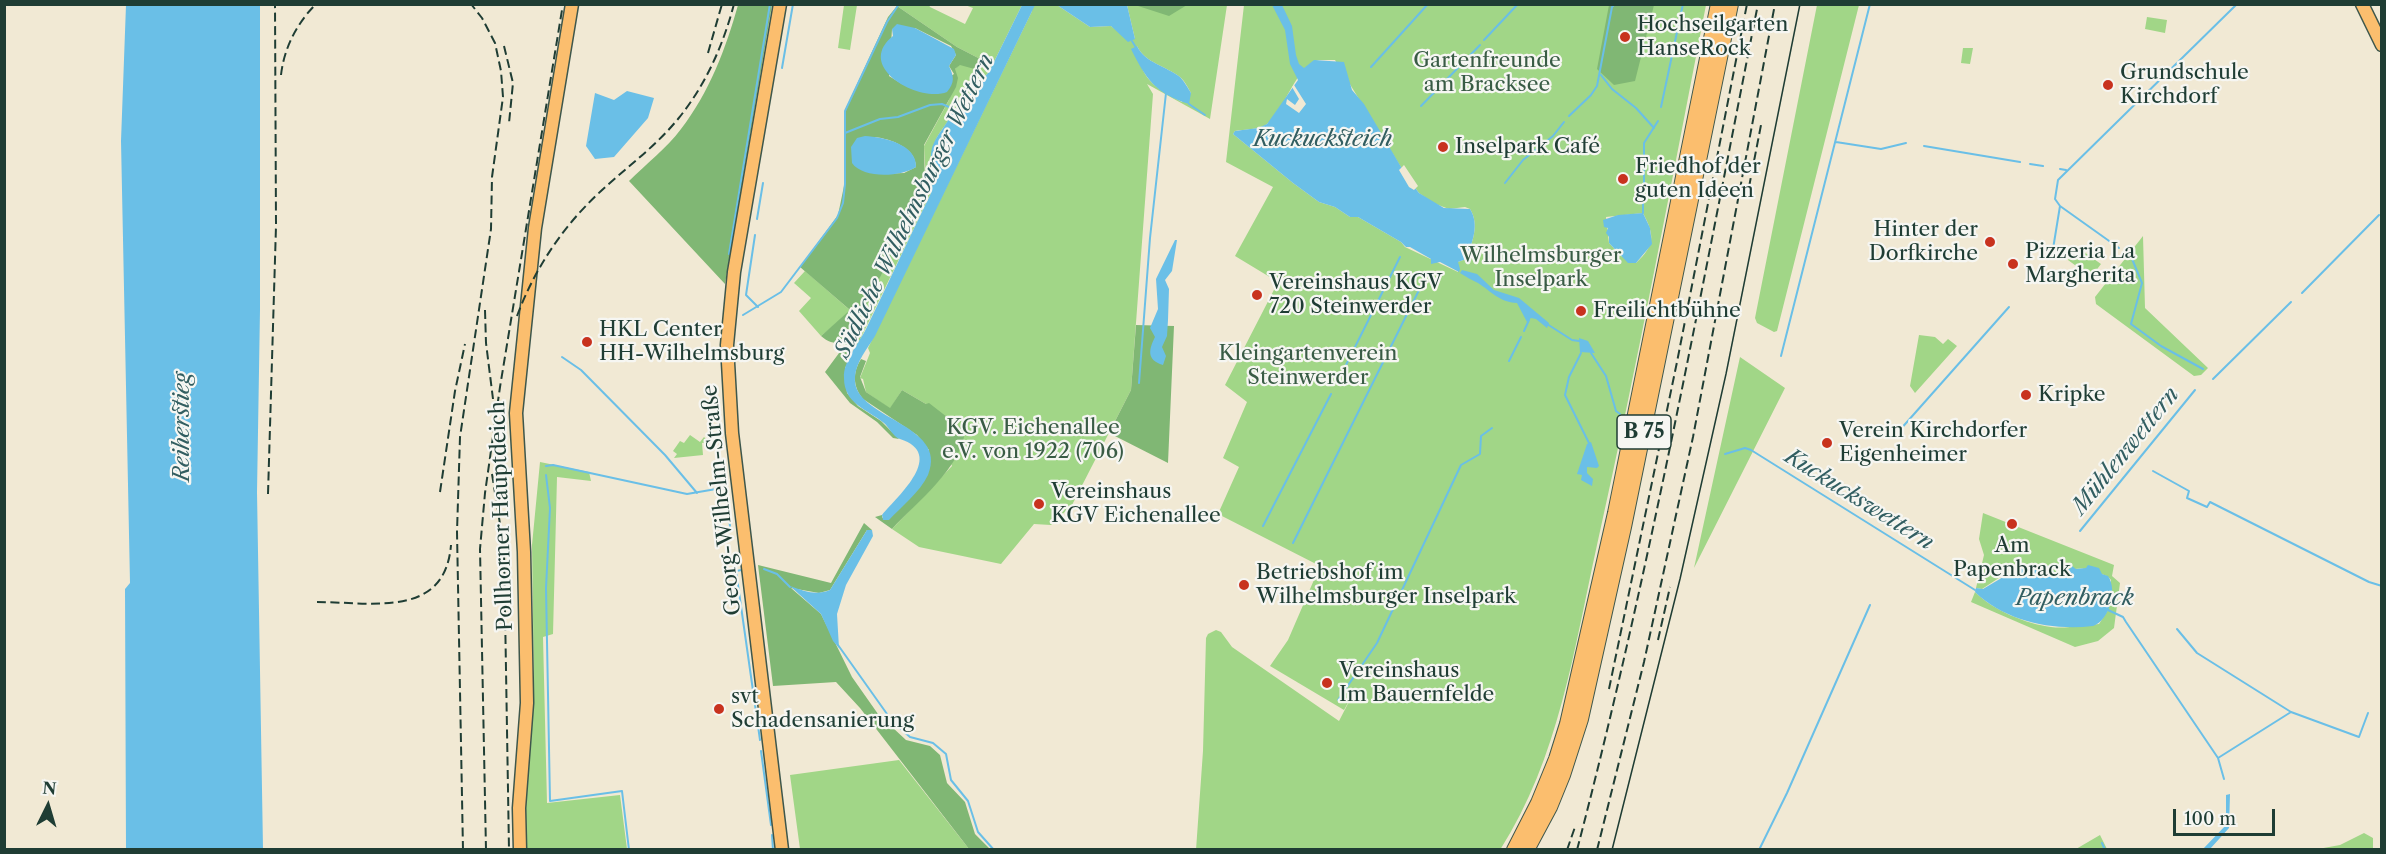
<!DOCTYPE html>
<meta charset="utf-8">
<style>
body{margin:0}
#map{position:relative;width:2386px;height:854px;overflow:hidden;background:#f1e9d4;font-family:"Libre Caslon Text",serif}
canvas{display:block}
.frame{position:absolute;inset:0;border:6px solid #1f3d34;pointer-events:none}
.north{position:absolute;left:18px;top:776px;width:60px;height:60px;-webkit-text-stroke:4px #f6f6f2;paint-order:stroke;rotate:5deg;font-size:16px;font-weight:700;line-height:24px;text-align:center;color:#1f3d34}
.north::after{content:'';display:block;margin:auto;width:21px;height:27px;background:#1f3d34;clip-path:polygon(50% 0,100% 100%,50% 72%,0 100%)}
.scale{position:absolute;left:2173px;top:809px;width:102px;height:27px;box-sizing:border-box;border:3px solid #1f3d34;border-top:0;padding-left:8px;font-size:18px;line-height:21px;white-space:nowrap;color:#1f3d34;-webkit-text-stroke:4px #f6f6f2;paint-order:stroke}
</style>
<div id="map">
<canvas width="2386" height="854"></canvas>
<div class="frame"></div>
<div class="north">N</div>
<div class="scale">100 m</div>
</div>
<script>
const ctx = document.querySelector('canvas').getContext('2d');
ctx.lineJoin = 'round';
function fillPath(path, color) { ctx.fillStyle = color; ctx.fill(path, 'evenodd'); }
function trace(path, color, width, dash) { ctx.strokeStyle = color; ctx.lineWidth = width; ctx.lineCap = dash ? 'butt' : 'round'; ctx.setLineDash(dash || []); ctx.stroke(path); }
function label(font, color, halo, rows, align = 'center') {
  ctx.font = font + ' "Libre Caslon Text",serif'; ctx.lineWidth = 4.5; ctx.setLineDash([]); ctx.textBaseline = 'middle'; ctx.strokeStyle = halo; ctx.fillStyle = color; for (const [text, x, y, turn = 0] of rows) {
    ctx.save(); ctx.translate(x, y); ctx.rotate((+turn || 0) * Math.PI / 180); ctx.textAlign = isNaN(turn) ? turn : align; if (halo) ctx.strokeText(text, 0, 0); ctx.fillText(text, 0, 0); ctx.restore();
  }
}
const green = new Path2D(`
 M844 5H857L850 50 838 48Z
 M899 5H929L930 7 965 24 973 8 965 5H1057L1090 27 1111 26 1120 33 1135 39 1127 5H1227L1210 119 1147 84 1153 94 1131 390 1072 505 1051 525 1034 524 1001 564 919 547 892 529 952 466 926 404 902 390 890 409 866 392 863 379 860 378 870 353 868 348 1032 11 1022 5 989 72 956 109 953 108C951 123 938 130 934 145 929 161 936 177 931 193L856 348 842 344 846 341 926 180 924 146 949 100 955 69 959 65 986 62 957 47 897 6ZM1137 46C1145 63 1166 66 1180 77 1185 81 1188 88 1191 93L1182 102C1154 87 1140 79 1137 46Z
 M1244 5H1706C1671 185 1637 366 1597 545 1574 649 1559 758 1500 850H1196L1203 751 1206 638 1208 634 1216 630 1221 632 1232 647 1339 721 1354 692 1344 710 1270 666 1288 640 1320 566 1218 514 1239 467 1223 458 1247 402 1225 385 1278 282 1235 256 1273 187 1226 162ZM1319 60H1335L1407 177 1419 193 1433 203 1449 209 1465 207 1470 209C1480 225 1472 243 1466 259L1458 262V272L1405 247 1401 242 1358 217H1350L1335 207 1319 202 1293 183 1233 134 1235 131C1244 129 1260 130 1267 124 1286 108 1296 65 1319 60ZM1643 213C1655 236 1655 245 1636 263L1621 256 1609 243 1606 217Z
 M1817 5H1859L1777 331 1774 332 1757 323 1755 318Z
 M2147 17 2167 20 2165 33 2145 29Z
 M1963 48H1973L1970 64 1961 63Z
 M2143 236 2145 308 2208 368 2201 375 2194 376 2096 304 2095 297Z
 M2077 247 2101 264 2091 277 2068 260Z
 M805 271 851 311 821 336 799 311 811 298 794 283Z
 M1919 335 1935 337 1943 344 1948 339 1957 346 1915 393 1910 386Z
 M1740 357 1785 388 1694 568Z
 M690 435 700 442 704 437 706 439 707 442 702 443 703 455 674 458 677 454 673 451 680 441 684 443Z
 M540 462 589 472 591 481 557 477 553 634 543 637 547 803 620 795 627 849 525 850 524 795 534 691 532 545Z
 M1983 513 2114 565 2112 576 2120 583 2114 628 2098 641 2075 647 1971 602 1975 592C1993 610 2026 624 2051 627 2066 629 2084 625 2099 624L2108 610 2111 580C2107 575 2104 575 2098 573 2077 564 2074 571 2056 573L2046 566 2044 571 2034 570 2036 567 2005 574 1982 589 1976 588 1984 555 1979 539Z
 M899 760 969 849H800L790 775Z
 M2364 833 2373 838V849H2318L2340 845Z
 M2100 835 2107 849H2076Z`);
const forest = new Path2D(`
 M738 5H772L725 284 629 181C646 164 667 148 681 129 709 93 726 48 738 5Z
 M1135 5H1187L1169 16Z
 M1609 5H1654L1635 81 1614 85 1597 69Z
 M897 6 957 47 986 62 978 70 960 65 955 69 958 78 956 87 924 145 925 186 856 326 846 341 842 344C833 343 828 342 821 336L850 310 800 267 838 215 844 186 845 110 888 17ZM915 28 951 46 956 55 949 66 954 74 926 92 902 84 889 76 892 29ZM875 137C891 139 916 148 916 167L904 173 879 174Z
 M1136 325 1174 326 1168 463 1109 433 1131 390Z
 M842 349 853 354 845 368 847 393 858 406 881 421 899 439 893 438 877 422 850 403 825 372Z
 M861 359 866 361 860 377 866 392 890 408 902 390 926 404 929 403 965 431C961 468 917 502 892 529L875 517 882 515V518L922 483 929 450 917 435 863 399C853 387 852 373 861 359Z
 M864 523 872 530H867L830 590 819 593 791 588 821 614 852 677 878 714 906 740 930 746 940 755 947 783 965 802 975 834 990 849H969L860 708 836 682 773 686 758 565 831 583Z`);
const water = new Path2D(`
 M126 5H260V310L257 492 263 849H126L125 589 130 583 121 141Z
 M1022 5H1035L875 336C867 349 856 362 855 377 851 419 950 423 928 475 920 492 901 507 889 520H883L882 515C899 495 946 454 900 439 893 437 889 427 884 423 867 409 844 404 844 378 843 361 859 343 866 329 888 284 909 238 931 193 936 177 927 160 933 145 939 130 950 123 953 108L956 109 989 72Z
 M1057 5H1127L1135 39 1128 42 1111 26 1090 27Z
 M1272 5H1282L1292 26 1296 55 1299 64 1304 68 1314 60 1344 62 1352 90 1364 104 1407 177 1419 193 1444 208 1470 209C1480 225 1472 243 1466 259L1458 262 1460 269 1459 272 1440 262 1431 264V259L1410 247H1406L1401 242 1358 217H1350L1335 207 1319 202 1293 183 1233 134 1235 131 1258 128 1267 124 1298 80 1290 64 1285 30Z
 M897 24 915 28 954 49 956 55 949 66C954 77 955 82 947 92 919 103 854 67 893 36L892 29Z
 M1137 46C1145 63 1166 66 1180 77 1184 81 1188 88 1191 93L1189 104C1155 93 1146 79 1131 49Z
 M627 91 654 98 648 118 614 157 595 159 586 146 595 93 614 100Z
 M865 136C883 137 917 144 916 167 901 177 863 179 852 163L851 147 857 138Z
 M1643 213 1650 228 1652 244 1636 263H1628L1609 243V237L1606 233 1608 228 1604 227 1603 220 1618 215Z
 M1175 240H1177L1172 271 1165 280 1169 289 1168 320 1167 336 1162 347 1166 356 1163 365C1146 360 1149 349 1155 337L1150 328 1158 309 1156 279Z
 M1462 270 1477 274 1494 290 1519 298 1549 323 1547 328 1536 319 1531 318 1527 322 1517 303C1499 302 1492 292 1478 283 1472 280 1466 277 1460 273Z
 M1579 338 1588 341 1595 353 1580 352Z
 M1591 442 1599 466 1597 468 1587 467V473L1593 479 1592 486 1581 480 1582 475 1577 474 1587 444Z
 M867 530H872L873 536 846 585 837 614 839 648 833 641 821 614 790 586C804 591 816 596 830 590Z
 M2088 565 2099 568 2102 574 2108 576C2118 590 2109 621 2093 626 2052 631 2005 621 1975 592L1976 588 1983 589 2020 567 2036 566 2035 570 2044 571 2045 566H2051L2050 569 2056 573 2063 572 2064 567 2070 569 2072 566 2076 569 2086 568Z
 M2230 794 2229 828 2210 849H2203L2226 825V795Z`);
const pier = new Path2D(`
 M1294 85 1306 104 1299 113 1286 104 1287 99 1295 105 1299 99 1292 87Z
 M1404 165 1418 186 1414 190 1409 187 1399 170Z`);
const stream = new Path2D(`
 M1484 40 1518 4
 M1132 41 1135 46
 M1371 67 1428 4
 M782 68 793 4
 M1601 75 1612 89 1636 108 1654 128
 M1189 104 1205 115
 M1421 106 1480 45
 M1661 107 1683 4
 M1569 116 1591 95 1597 86 1612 7 1615 4
 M845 133 880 119 898 117 930 105 942 104 949 107
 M1836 142 1881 149 1906 143
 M1924 146 2020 162
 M2030 164 2043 166
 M2060 169 2066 170
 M1505 183 1523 160 1553 136 1564 122
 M1644 191V143L1658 121
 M2060 206 2119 248
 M1643 213V199
 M757 219 763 183
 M755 235 746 295 758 307
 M729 254 770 4
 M2130 254 2142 283 2131 324 2161 346 2203 369
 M2047 257 2053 249 2060 206 2055 199 2058 180 2237 4
 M2302 293 2379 215
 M743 315 781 292 837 218 843 203 845 184V111L887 22 899 4
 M1547 324 1572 340 1579 341
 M1524 331 1529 320
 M1581 353 1569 377 1565 395 1589 443
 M1591 353 1606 376 1616 411 1620 414
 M1781 356 1870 4
 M562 357 581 370 665 455 697 493
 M1509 361 1521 337
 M1342 373 1400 257
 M2213 379 2291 302
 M1139 383 1150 238 1166 93
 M1899 431 2009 307
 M1725 454 1745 448 1751 450 1975 590
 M546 466 553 465 687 494 722 488 725 489 730 526
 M2153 471 2189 491 2187 498 2207 507 2210 502 2369 582 2382 586
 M546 475 550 508 546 588 550 801 622 791 629 850
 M1263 526 1331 394
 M2080 531 2195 390
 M1293 543 1428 272
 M764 569 777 574 790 587
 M742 570 736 571 760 740
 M2108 610 2123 617 2126 622 2218 758 2224 779
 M2177 629 2197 653 2291 712 2359 737 2368 713
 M838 645 892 721 910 737 933 743 946 754 951 780 968 801 978 832 994 850
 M1338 700 1377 643 1461 465 1480 454 1481 436 1492 428
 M761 751 771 825
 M2218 758 2291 712
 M772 835 773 850
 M2102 843 2105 850
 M1759 850 1787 793 1870 605`);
const major = new Path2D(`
 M780 4 734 272 727 345 732 433 782 850
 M2362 4 2382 45
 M520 850 519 808 527 703 524 552 516 413 535 228 572 4`);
const highway = new Path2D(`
 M1514 850 1538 803 1556 759 1567 724 1615 513 1718 4
 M1527 850 1550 807 1563 775 1581 719 1624 527 1731 4`);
const tram = new Path2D(`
 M1612 850 1680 579 1726 374 1800 4`);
const rail = new Path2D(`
 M504 46 513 83 509 123
 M708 53 722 4
 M281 75C284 48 297 23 316 4
 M1749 187 1761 125
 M485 310 486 343 493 399
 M517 316C535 268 563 226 601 191 627 167 655 147 678 119 705 86 723 46 734 4
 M492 474 504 549 509 850
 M440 492 455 391 465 344
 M268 494 276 226 275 4
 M317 602C372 602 445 619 451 545
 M1658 640 1670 587
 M1609 689 1677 362 1747 4
 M463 850 457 532 460 437 491 229 492 177 503 97 501 71 495 43 482 18 471 4
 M486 850 480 549 485 493 500 387 563 4
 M1567 850 1575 827
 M1577 850C1650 571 1702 287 1758 4
 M1597 850 1644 662 1693 437 1775 4`);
const markers = [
 [1625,37,6,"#c8321e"],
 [2108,85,6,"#c8321e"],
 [1443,147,6,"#c8321e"],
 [1623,179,6,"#c8321e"],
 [1990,242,6,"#c8321e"],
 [2013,264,6,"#c8321e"],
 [1257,295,6,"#c8321e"],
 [1581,311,6,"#c8321e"],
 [587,342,6,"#c8321e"],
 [2026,395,6,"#c8321e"],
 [1827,443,6,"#c8321e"],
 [1039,504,6,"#c8321e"],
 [2012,524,6,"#c8321e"],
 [1244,585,6,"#c8321e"],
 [1327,683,6,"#c8321e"],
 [719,709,6,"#c8321e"]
];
const shields = [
 [1644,432,54]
];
const shieldNames = [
 ["B 75",1644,432]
];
const poiNames = [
 ["Hochseilgarten",1637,25],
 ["HanseRock",1637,49],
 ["Grundschule",2120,73],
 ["Kirchdorf",2120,97],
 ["Inselpark Café",1455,147],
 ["Friedhof der",1635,167],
 ["guten Ideen",1635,191],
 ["Hinter der",1978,230,"right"],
 ["Dorfkirche",1978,254,"right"],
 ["Pizzeria La",2025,252],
 ["Margherita",2025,276],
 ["Vereinshaus KGV",1269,283],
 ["720 Steinwerder",1269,307],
 ["Freilichtbühne",1593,311],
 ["HKL Center",599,330],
 ["HH-Wilhelmsburg",599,354],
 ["Kripke",2038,395],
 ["Verein Kirchdorfer",1839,431],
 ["Eigenheimer",1839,455],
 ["Vereinshaus",1051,492],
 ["KGV Eichenallee",1051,516],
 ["Am",2012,546,"center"],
 ["Papenbrack",2012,570,"center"],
 ["Betriebshof im",1256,573],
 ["Wilhelmsburger Inselpark",1256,597],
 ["Vereinshaus",1339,671],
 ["Im Bauernfelde",1339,695],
 ["svt",731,697],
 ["Schadensanierung",731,721]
];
const parkNames = [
 ["Gartenfreunde",1487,61],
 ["am Bracksee",1487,85],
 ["Wilhelmsburger",1541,256],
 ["Inselpark",1541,280],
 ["Kleingartenverein",1308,354],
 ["Steinwerder",1308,378],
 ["KGV. Eichenallee",1033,428],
 ["e.V. von 1922 (706)",1033,452]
];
const streetNames = [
 ["Georg-Wilhelm-Straße",722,500,-96],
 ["Pollhorner Hauptdeich",502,516,-92]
];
const waterNames = [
 ["Kuckucksteich",1323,140],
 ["Südliche Wilhelmsburger Wettern",915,206,-64],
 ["Reiherstieg",183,427,-90],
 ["Mühlenwettern",2126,451,-51],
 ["Kuckuckswettern",1859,500,32],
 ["Papenbrack",2075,599]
];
fillPath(green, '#a1d687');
fillPath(forest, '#80b774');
fillPath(water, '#6abfe7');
fillPath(pier, '#f1e9d4');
trace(stream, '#6abfe7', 2);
trace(major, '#3e574c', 15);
trace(highway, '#3e574c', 16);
trace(major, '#fbbe6e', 12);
trace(highway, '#fbbe6e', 14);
trace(tram, '#1f3d34', 1.5);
trace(rail, '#1f3d34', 2, [9, 4.5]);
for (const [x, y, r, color] of markers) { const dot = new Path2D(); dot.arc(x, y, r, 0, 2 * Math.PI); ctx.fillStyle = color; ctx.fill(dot); trace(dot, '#f6f6f2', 2); }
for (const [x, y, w] of shields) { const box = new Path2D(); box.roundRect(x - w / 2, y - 17, w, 34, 4.5); ctx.fillStyle = '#f6f6f2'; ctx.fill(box); trace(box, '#1f3d34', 1.5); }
label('bold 20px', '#1f3d34', null, shieldNames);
label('21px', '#1f3d34', '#f6f6f2', poiNames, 'left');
label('21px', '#395c45', '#f6f6f2', parkNames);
label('21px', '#1f3d34', '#f6f6f2', streetNames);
label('italic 22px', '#325e61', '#f6f6f2', waterNames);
</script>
